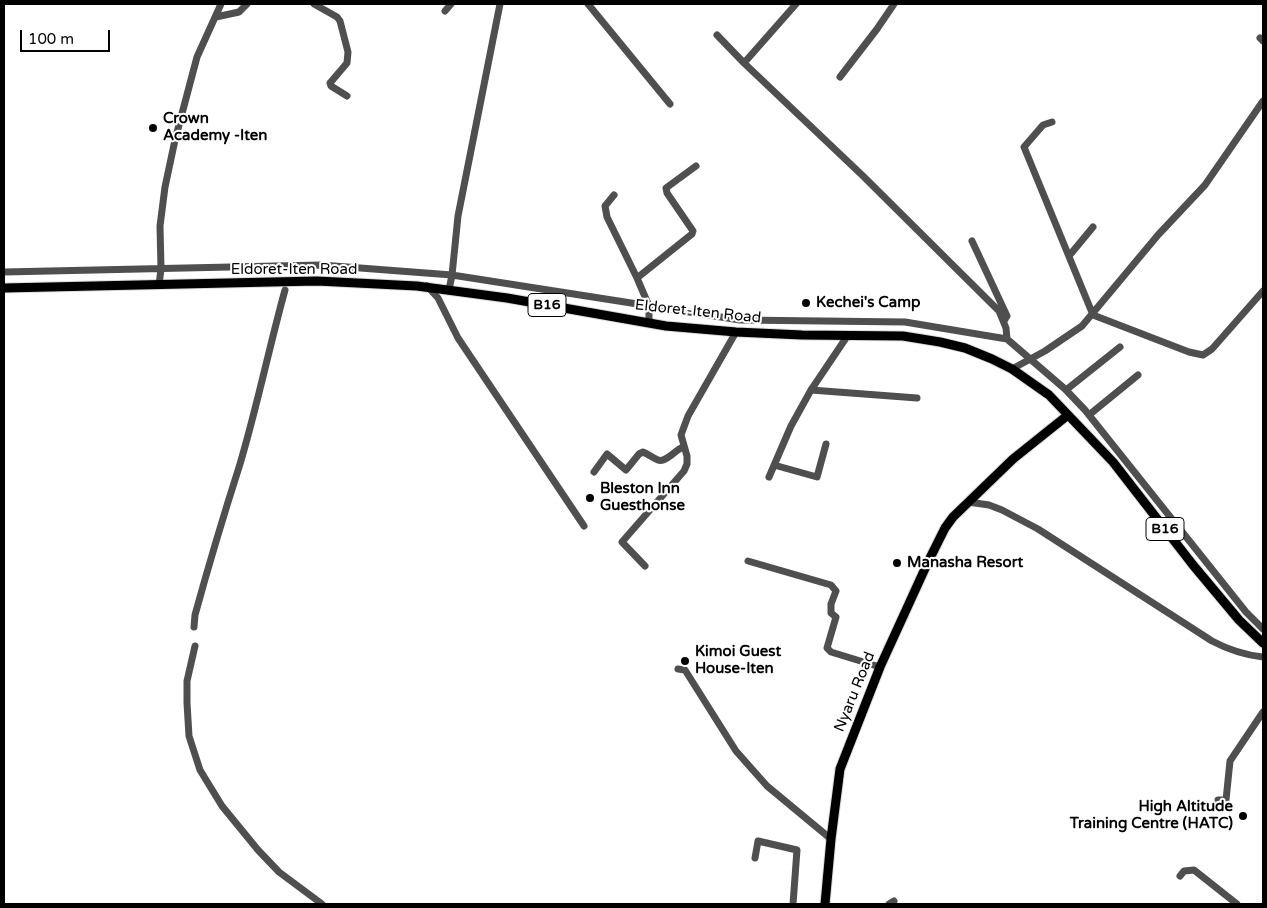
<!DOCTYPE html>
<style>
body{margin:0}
#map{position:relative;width:1267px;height:908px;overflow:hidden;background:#fff;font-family:"Varela Round",sans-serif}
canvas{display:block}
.frame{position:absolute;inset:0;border:5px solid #000;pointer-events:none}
.scale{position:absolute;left:20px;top:30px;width:90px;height:22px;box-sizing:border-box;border:2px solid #000;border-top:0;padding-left:6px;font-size:15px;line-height:18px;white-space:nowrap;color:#000;-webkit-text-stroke:4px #fff;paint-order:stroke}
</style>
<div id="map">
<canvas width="1267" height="908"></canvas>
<div class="frame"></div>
<div class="scale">100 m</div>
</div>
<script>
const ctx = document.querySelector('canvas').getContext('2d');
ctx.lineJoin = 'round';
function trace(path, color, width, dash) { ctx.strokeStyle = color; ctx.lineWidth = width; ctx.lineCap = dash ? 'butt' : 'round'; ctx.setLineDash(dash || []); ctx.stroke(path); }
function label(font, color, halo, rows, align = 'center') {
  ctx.font = font + ' "Varela Round",sans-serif'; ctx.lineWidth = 4; ctx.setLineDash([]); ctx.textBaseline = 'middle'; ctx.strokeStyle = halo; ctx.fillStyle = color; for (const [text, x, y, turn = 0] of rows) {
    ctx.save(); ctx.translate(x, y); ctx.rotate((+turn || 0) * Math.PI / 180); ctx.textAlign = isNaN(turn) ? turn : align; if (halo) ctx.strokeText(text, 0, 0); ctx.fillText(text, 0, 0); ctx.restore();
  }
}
const minor = new Path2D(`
 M314 4 337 17 340 21 348 52 347 63 330 83 331 86 347 96
 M588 4 670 104
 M445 11 451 4
 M216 17 239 12 247 4
 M717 35 744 63 863 176 999 311 1006 328 1007 339 1065 389 1085 410 1246 612 1263 629
 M1260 38 1263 41
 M744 63 796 4
 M840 77 877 29 894 4
 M1052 122 1043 125 1024 147 1093 315 1189 352 1203 355 1212 349 1263 291
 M614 195 605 206 607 217 637 278 649 306V323
 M972 241 1007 316 1004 321
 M1069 256 1093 227
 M4 272 321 265 452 275 740 320 905 322 1007 339
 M637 278 692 234 693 231 667 193 666 188 696 166
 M159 285 161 269 160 226 165 187 175 140 197 57 221 4
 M427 286 438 298 458 338 584 526
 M449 290 452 275 458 216 500 4
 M1012 369 1045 351 1082 326 1158 235 1205 185 1263 101
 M811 390 917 398
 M1066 390 1120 347
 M1089 415 1138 375
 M774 465 817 477 826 444
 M594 472 607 454 626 470 639 454 643 452C648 454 653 458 658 460 666 463 675 450 683 447
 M769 477 791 426 811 390 848 335
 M968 502 989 505 1002 510 1038 529 1212 641C1229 650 1244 655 1263 657
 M748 561 831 585 836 591 831 604V613L836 617 827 648 831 652 880 667
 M645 566 622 542 684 471 687 464V456L681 435 688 416 736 332
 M194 627 195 615C209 564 224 514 240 464 257 407 269 348 285 290
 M195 646 187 681V703L189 736 200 770 222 806 258 850 279 872 322 904
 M678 669 685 670 736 751 767 786 831 839
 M1218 800H1226L1230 761 1263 712
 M755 858 758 841 797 850 793 904
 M1180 876 1184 871 1194 870 1237 904
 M889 904 894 901`);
const major = new Path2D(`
 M4 288 317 281 417 286 507 298 666 326 736 332 802 335 903 336 940 342 965 348 992 359 1012 369 1049 395 1113 462 1193 565 1239 620 1263 643
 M825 904 831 839 840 769 880 667 928 562 945 528 953 517 1013 459 1068 415`);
const markers = [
 [153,128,5,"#000"],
 [806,303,5,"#000"],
 [590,498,5,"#000"],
 [897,563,5,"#000"],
 [685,661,5,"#000"],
 [1243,816,5,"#000"]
];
const shields = [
 [547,305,38],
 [1165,529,38]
];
const shieldNames = [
 ["B16",547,305],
 ["B16",1165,529]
];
const poiNames = [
 ["Crown",163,119],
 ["Academy -Iten",163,136],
 ["Kechei's Camp",816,303],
 ["Bleston Inn",600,489],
 ["Guesthonse",600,506],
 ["Manasha Resort",907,563],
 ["Kimoi Guest",695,652],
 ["House-Iten",695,669],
 ["High Altitude",1233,807,"right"],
 ["Training Centre (HATC)",1233,824,"right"]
];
const streetNames = [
 ["Eldoret-Iten Road",294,270],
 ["Eldoret-Iten Road",698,312,6],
 ["Nyaru Road",855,692,-68]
];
trace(major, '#dbdbdb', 11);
trace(minor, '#4f4f4f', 7);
trace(major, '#000', 9);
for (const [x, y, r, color] of markers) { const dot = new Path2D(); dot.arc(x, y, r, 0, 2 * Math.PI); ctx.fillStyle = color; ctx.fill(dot); trace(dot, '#fff', 2); }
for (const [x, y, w] of shields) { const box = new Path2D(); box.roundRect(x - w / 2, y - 11.5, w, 23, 4); ctx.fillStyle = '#fff'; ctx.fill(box); trace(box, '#000', 1); }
label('bold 14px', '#000', null, shieldNames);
label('bold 15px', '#000', '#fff', poiNames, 'left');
label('15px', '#000', '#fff', streetNames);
</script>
